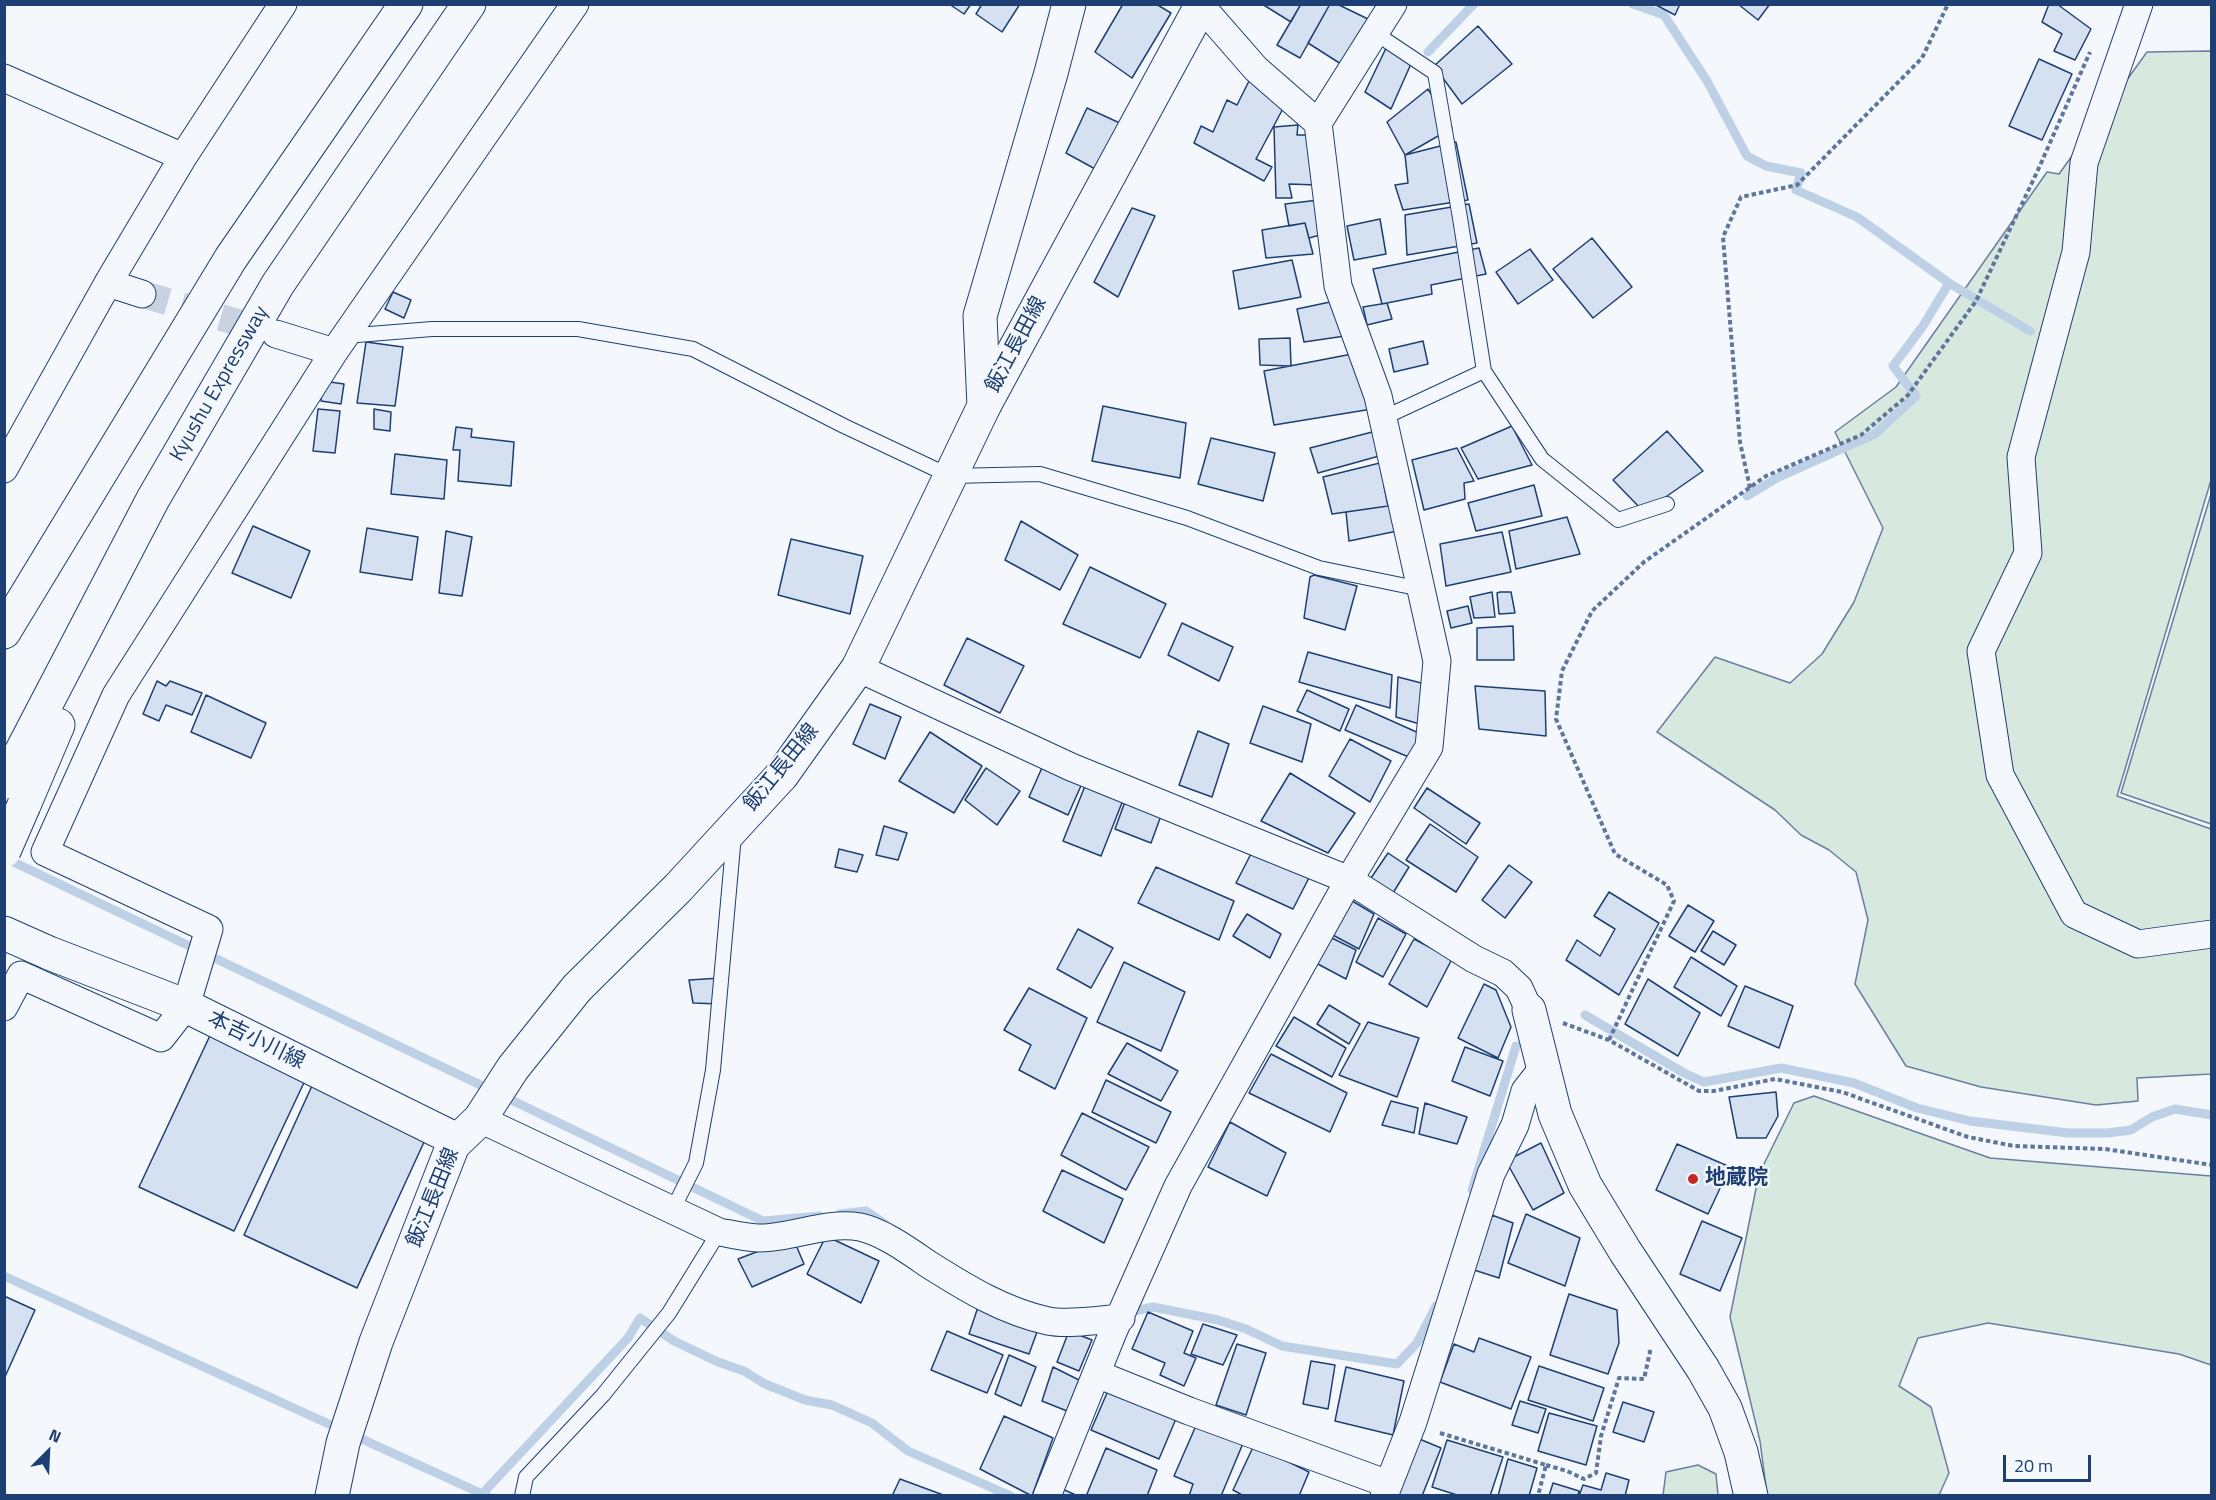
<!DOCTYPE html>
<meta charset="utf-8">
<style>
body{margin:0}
#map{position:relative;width:2216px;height:1500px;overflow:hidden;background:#f4f7fb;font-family:"Titillium Web",sans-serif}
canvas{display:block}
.frame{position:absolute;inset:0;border:6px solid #1d3f73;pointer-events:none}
.north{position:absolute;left:18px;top:1422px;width:60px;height:60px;-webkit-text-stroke:4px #f4f7fb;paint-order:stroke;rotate:24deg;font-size:16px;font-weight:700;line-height:24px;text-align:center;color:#1d3f73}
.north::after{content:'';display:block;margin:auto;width:21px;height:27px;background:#1d3f73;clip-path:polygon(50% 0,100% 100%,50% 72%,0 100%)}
.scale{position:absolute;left:2003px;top:1455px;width:88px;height:27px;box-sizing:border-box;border:3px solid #1d3f73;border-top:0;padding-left:8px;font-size:18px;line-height:21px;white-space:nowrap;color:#1d3f73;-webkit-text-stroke:4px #f4f7fb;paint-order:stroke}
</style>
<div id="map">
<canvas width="2216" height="1500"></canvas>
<div class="frame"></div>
<div class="north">N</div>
<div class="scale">20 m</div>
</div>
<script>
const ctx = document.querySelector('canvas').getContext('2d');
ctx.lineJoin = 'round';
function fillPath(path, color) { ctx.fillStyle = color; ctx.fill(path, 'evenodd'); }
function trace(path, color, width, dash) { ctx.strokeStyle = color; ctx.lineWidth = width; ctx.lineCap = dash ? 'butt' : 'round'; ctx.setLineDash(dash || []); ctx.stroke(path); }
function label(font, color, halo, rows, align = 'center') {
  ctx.font = font + ' "Titillium Web","Noto Sans JP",sans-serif'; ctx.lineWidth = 4.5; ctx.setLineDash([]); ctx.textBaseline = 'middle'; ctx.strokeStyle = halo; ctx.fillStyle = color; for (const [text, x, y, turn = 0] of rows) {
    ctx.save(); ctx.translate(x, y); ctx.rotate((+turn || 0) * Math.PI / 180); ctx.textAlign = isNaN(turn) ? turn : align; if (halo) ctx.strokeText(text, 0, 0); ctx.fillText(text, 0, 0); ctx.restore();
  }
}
const green = new Path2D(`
 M2211 51V480L2117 796 2211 829V1074L2137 1078 2138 1101 2096 1105 1981 1087 1906 1066 1855 984 1868 920 1856 872 1829 850 1801 835 1775 810 1657 732 1715 657 1790 683 1822 654 1854 602 1883 528 1835 432 1896 387 2047 172 2059 174 2147 52Z
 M2211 494 2212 824H2211L2121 793Z
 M1814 1096 1990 1158 2211 1176V1365L2179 1354 1988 1323 1918 1338 1899 1386 1931 1407 1949 1473 1939 1495H1767L1760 1441 1730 1317 1759 1174 1794 1103Z
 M1698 1465 1716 1474 1718 1495H1663L1666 1472Z`);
const stream = new Path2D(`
 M1633 4 1664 15 1707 81 1747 156 1766 166 1801 173 1796 190 1857 217 1949 283 2030 331
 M1428 52 1474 4
 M1747 496 1777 478 1875 434 1916 396 1893 366 1923 326 1949 283
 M5 858 491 1090
 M1585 1015 1684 1073 1704 1082 1781 1068 1854 1083 1917 1108 1970 1121 2068 1133H2107L2131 1130 2152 1117 2175 1109 2212 1115
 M503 1096 763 1221 820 1216
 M1472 1190 1516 1046
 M840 1214 866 1211 885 1224
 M4 1276 487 1496
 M1134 1311 1153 1307 1218 1320 1246 1329 1282 1346 1397 1364 1417 1343 1436 1306
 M482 1494 628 1338 640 1318 674 1341 718 1362 744 1371 765 1384 805 1400 832 1405 872 1423 908 1451 1011 1496`);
const building = new Path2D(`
 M949 4H971L964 14Z
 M982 4H1020L1002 32 976 14Z
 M1123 4H1156L1171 13 1132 78 1095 52Z
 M1262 4H1301L1291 22Z
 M1301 4H1330L1300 58 1277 45Z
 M1330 4H1337L1368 19 1341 64 1308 43Z
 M1654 4H1680L1675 15Z
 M1738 4H1770L1758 20Z
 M2049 4H2057L2091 29 2075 60 2054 51 2062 34 2042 22Z
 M1478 26 1512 64 1462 104 1434 66Z
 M1388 44 1414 57 1391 109 1365 92Z
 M2039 59 2072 74 2042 140 2009 126Z
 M1252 75 1286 103 1256 159 1272 167 1264 181 1194 143 1201 126 1213 132 1227 100 1237 105Z
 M1428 89 1452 128 1405 155 1387 122Z
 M1087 108 1122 124 1097 170 1066 153Z
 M1298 125 1297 135H1313L1318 185 1289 184 1292 198H1276L1274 127Z
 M1456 142 1468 200 1403 210 1395 185 1408 183 1405 155Z
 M1327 199 1331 232 1309 238 1305 223 1289 226 1285 204Z
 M1469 204 1477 243 1407 255 1405 215Z
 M1132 208 1155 216 1118 297 1094 282Z
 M1380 219 1386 254 1354 260 1347 226Z
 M1305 223 1313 254 1266 258 1262 230Z
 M1592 238 1632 287 1593 318 1553 269Z
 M1479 248 1486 274 1431 285 1432 294 1382 304 1373 269Z
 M1530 249 1553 280 1518 304 1496 272Z
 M1292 260 1301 297 1239 309 1233 271Z
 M393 292 411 300 404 318 385 309Z
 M1330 302 1345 336 1304 342 1297 309Z
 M1387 303 1392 319 1367 325 1363 307Z
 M1290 338 1291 366 1260 365 1259 339Z
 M1423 341 1428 364 1394 372 1389 349Z
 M366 342 403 347 395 406 357 403Z
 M1352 354 1372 409 1274 425 1264 371Z
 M323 381 344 384 341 404 321 401Z
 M1103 406 1186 423 1180 478 1092 461Z
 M318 409 340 411 335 453 313 451Z
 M374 409 391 412 390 431 374 429Z
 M1512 426 1532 465 1478 479 1461 448Z
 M456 427 472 429 471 437 514 442 511 486 458 481 460 450H453Z
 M1380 430 1390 453 1318 473 1310 448Z
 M1667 431 1703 471 1644 512 1613 480Z
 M1211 438 1275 453 1263 501 1198 484Z
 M1457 448 1474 481 1464 483 1465 499 1424 510 1412 460Z
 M395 454 447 460 444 499 391 494Z
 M1392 460 1397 483 1384 486 1388 506 1332 514 1323 477Z
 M1534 485 1542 516 1476 531 1468 503Z
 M1402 504 1407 529 1349 541 1346 512Z
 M1567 517 1580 554 1516 569 1509 531Z
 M1021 521 1078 555 1060 590 1005 560Z
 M253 526 310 551 291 598 232 573Z
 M367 528 418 537 412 580 360 572Z
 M446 531 472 537 462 596 439 593Z
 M1502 532 1511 572 1446 586 1440 544Z
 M791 539 863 556 850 614 778 595Z
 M1090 567 1166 604 1140 658 1063 624Z
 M1314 575 1357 586 1345 630 1304 618 1310 577Z
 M1492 592 1495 617 1474 618 1470 597Z
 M1500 592H1511L1515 613 1499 614 1497 593Z
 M1468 606 1472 623 1451 628 1447 611Z
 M1182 623 1233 647 1219 681 1168 655Z
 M1513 626 1514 660H1477V628Z
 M967 638 1024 666 1000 713 944 685Z
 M1308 652 1392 675 1390 708 1299 682Z
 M1398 677 1429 685 1423 725 1396 717Z
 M157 681 166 686 170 681 202 693 192 715 166 705 159 721 143 714Z
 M1475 686 1545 691 1546 736 1479 729Z
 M1307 690 1349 709 1340 731 1297 711Z
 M206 695 266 723 251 758 191 732Z
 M870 704 901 717 885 759 853 744Z
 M1356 705 1421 734 1411 758 1345 730Z
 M1263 706 1311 724 1302 762 1250 743Z
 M1198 731 1229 744 1212 797 1179 785Z
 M930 732 982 766 954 813 899 781Z
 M1350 739 1391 761 1370 802 1329 776Z
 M1045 761 1084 779 1068 815 1029 797Z
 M986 768 1020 791 997 825 965 800Z
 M1290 773 1355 813 1328 853 1261 821Z
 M1087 781 1125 795 1101 856 1063 841Z
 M1427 788 1480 823 1466 844 1414 808Z
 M1126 799 1162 813 1151 843 1115 829Z
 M1430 824 1478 857 1456 892 1406 860Z
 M884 826 907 833 898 860 876 855Z
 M1255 846 1312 872 1293 909 1236 883Z
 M839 849 863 855 857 872 835 867Z
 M1388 853 1409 867 1393 893 1371 878Z
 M1509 865 1532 882 1505 918 1482 900Z
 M1156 867 1234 901 1219 940 1138 903Z
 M1609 892 1659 923 1619 995 1566 960 1577 940 1600 956 1615 929 1594 916Z
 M1349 899 1374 914 1359 949 1329 933Z
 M1688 905 1714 921 1695 952 1669 936Z
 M1247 914 1281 934 1270 958 1233 936Z
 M1378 918 1406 934 1383 977 1356 962Z
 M1078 929 1113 948 1091 988 1057 969Z
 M1713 931 1736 945 1724 965 1701 951Z
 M1332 938 1356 950 1346 979 1316 963Z
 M1414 939 1452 959 1427 1007 1389 984Z
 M1691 957 1737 986 1721 1016 1674 987Z
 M1124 962 1185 992 1161 1051 1097 1022Z
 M721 978 720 1004 693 1003 689 980Z
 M1648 979 1700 1013 1678 1056 1625 1024Z
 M1484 984 1496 990 1511 1027 1498 1058 1458 1038Z
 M1745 986 1793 1006 1779 1048 1728 1026Z
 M1029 988 1087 1018 1055 1089 1019 1070 1031 1045 1004 1030Z
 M1329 1005 1360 1024 1349 1044 1317 1024Z
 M1294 1017 1346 1048 1332 1077 1276 1046Z
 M1368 1022 1419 1038 1397 1097 1339 1075Z
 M214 1027 309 1072 234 1231 139 1187Z
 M1127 1043 1178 1071 1161 1101 1108 1074Z
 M1465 1047 1503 1061 1490 1096 1452 1081Z
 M1271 1054 1347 1093 1330 1132 1249 1093Z
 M316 1077 430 1129 357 1288 244 1235Z
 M1106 1080 1171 1112 1156 1143 1092 1112Z
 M1776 1092 1778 1116 1766 1138H1737L1729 1097Z
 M1391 1101 1418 1108 1414 1133 1382 1125Z
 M1425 1103 1467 1117 1457 1144 1419 1134Z
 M1082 1113 1149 1147 1126 1190 1061 1155Z
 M1230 1122 1286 1153 1267 1196 1208 1167Z
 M1541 1143 1564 1193 1533 1210 1506 1161Z
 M1677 1144 1730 1167 1708 1214 1656 1190Z
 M1062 1170 1123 1199 1104 1243 1043 1211Z
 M1526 1214 1580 1238 1565 1286 1508 1263Z
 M1492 1215 1513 1223 1499 1278 1474 1270Z
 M1702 1221 1742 1238 1720 1291 1680 1274Z
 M826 1236 879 1261 861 1303 807 1274Z
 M793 1238 804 1264 752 1287 738 1259Z
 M1569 1294 1617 1310 1619 1343 1608 1374 1550 1355Z
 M4 1296 35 1310 4 1379Z
 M978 1307 1037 1332 1029 1354 969 1334Z
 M1148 1312 1193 1331 1184 1353 1196 1358 1184 1386 1160 1375 1165 1363 1132 1349Z
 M1203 1324 1237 1335 1223 1365 1191 1354Z
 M947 1331 1003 1355 987 1393 931 1370Z
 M1069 1331 1092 1340 1079 1371 1057 1362Z
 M1479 1338 1531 1357 1511 1409 1440 1382 1454 1344 1474 1352Z
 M1237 1344 1266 1353 1246 1415 1216 1405Z
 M1009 1355 1036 1367 1021 1406 995 1394Z
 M1311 1361 1335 1365 1328 1409 1303 1404Z
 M1539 1366 1604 1388 1593 1421 1528 1400Z
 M1053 1367 1079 1380 1067 1411 1042 1401Z
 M1346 1367 1404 1381 1393 1435 1335 1421Z
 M1110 1386 1178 1414 1159 1459 1091 1430Z
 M1520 1401 1546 1409 1538 1433 1512 1425Z
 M1623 1402 1654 1412 1644 1442 1613 1432Z
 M1549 1413 1597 1426 1586 1465 1538 1451Z
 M1004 1416 1053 1438 1032 1496 980 1469Z
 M1198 1421 1244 1441 1221 1496H1189L1193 1484 1174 1476Z
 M1417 1438 1441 1448 1422 1496H1393Z
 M1447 1440 1503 1457 1490 1496H1460L1432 1487Z
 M1254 1445 1309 1472 1299 1496H1244L1233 1490Z
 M1106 1448 1157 1470 1147 1496H1091L1087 1494Z
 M1508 1459 1537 1468 1529 1496H1498Z
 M1606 1473 1629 1480 1625 1496H1579L1583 1485 1601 1490Z
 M900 1479 946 1496H892Z
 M1553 1483 1579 1491 1578 1496H1549Z
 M1060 1488 1078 1496H1057Z`);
const minorTunnel = new Path2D(`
 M142 294 270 332`);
const path = new Path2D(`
 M1750 488 1740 442 1723 237 1741 197 1797 185 1922 58 1948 4
 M1563 1023 1609 1040 1699 1091H1714L1775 1079 1842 1092 1968 1137 2014 1146 2105 1149 2212 1165
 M1609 1040 1674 901 1667 885 1615 854 1556 719 1562 671 1592 611 1644 562 1766 476 1861 435 1908 395 1976 301 2038 170 2090 52
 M1440 1433 1546 1465 1538 1496
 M1546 1465 1567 1471 1584 1479 1596 1473 1601 1436 1619 1378 1644 1379 1650 1352 1649 1347`);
const service = new Path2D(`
 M1375 33 1435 73 1460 218 1484 371 1383 418
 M345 336 432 329H578L693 349 844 426 950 476 1040 474 1187 518 1319 568 1421 589
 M1484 371 1542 459 1618 520 1667 504
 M673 1209 696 1163 713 1070 734 835
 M522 1496 526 1477 603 1395 669 1313 719 1232`);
const minor = new Path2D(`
 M2139 4 2084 163 2076 252 2021 457 2028 553 1981 651 2000 775 2074 914 2138 944 2212 934
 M1201 6 1256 69 1318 123
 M4 78 183 157
 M108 283 142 294
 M276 334 334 352
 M4 469 108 283 183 157 283 4
 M858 668 1071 767 1349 880 1474 959 1503 973 1519 988 1529 1010
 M4 1007 21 975 161 1038 186 1006 209 929 45 852 116 695 334 352 575 4
 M480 1119 719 1232C732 1234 746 1238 760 1238 793 1238 826 1221 860 1227 883 1232 909 1251 928 1264 966 1288 1003 1311 1048 1321 1068 1325 1099 1320 1121 1318
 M1097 1374 1189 1411 1388 1484
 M1047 1496 1113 1332 1178 1186 1349 880 1429 747 1437 661 1378 396 1338 286 1318 123 1393 4
 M1384 1496 1413 1422 1491 1174 1515 1125 1525 1091 1543 1068`);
const tertiary = new Path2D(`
 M984 406 980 316 1051 73 1069 4
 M1529 1010 1555 1114 1585 1185 1625 1251 1703 1369 1725 1408 1741 1452 1751 1496`);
const secondary = new Path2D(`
 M4 933 49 953 186 1006 457 1140
 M332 1496 343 1443 376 1342 453 1145 480 1119 513 1068 577 988 678 888 782 775 858 668 984 406 1202 4`);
const motorway = new Path2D(`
 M4 632 231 258 406 4
 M4 785 153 499 278 284 469 4
 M24 805 58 725`);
const motorwayBridge = new Path2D(`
 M4 851 24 805`);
const markers = [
 [1693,1179,6,"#c62828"]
];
const streetNames = [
 ["飯江長田線",1017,345,-62],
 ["Kyushu Expressway",220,384,-60],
 ["飯江長田線",782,768,-51],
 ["本吉小川線",256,1041,26],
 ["飯江長田線",434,1198,-68]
];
const poiNames = [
 ["地蔵院",1705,1179]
];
fillPath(green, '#d7e8df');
trace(green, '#687fa3', 1.5);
trace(stream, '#bed0e5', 9);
fillPath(building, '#d5e0f0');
trace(building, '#1d3f73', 1.5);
trace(minorTunnel, '#c9d2e0', 27, [27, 14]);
trace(service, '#1d3f73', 16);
trace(minor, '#1d3f73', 29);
trace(tertiary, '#1d3f73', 35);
trace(secondary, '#1d3f73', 35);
trace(motorway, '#1d3f73', 35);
trace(path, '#5e769c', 4, [4.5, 3]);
trace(service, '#f4f7fb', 14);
trace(minor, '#f4f7fb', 27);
trace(tertiary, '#f4f7fb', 33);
trace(secondary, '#f4f7fb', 33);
trace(motorway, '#f4f7fb', 33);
trace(motorwayBridge, '#1d3f73', 35, []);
trace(motorwayBridge, '#f4f7fb', 33);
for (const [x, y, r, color] of markers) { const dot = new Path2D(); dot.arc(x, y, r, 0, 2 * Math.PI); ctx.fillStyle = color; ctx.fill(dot); trace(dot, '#f4f7fb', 2); }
label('21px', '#1d3f73', '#f4f7fb', streetNames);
label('bold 21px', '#1d3f73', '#f4f7fb', poiNames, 'left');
</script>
